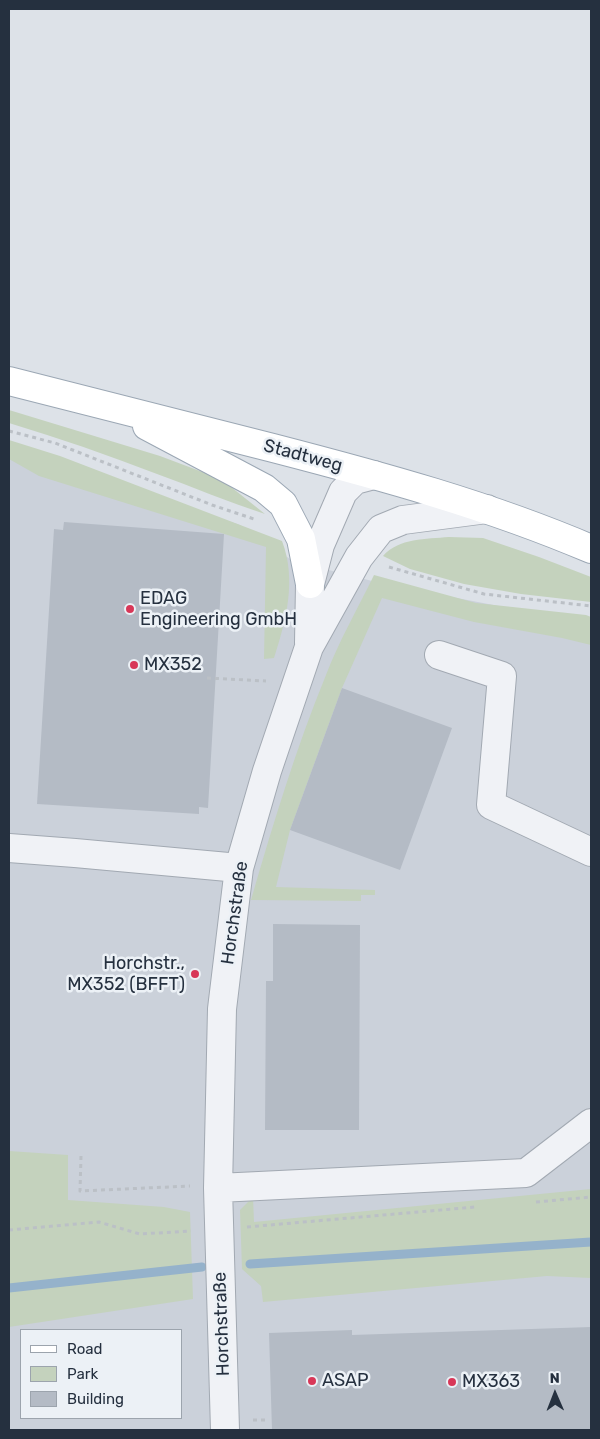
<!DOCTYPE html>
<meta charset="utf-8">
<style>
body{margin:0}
#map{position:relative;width:600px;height:1439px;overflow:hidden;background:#dde2e8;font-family:Rubik,sans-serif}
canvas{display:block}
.frame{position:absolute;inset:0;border:10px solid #25303f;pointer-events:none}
.legend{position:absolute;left:20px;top:1329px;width:162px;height:90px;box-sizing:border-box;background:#ecf1f6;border:1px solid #9ca4ad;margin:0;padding:6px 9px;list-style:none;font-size:15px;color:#25303f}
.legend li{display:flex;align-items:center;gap:10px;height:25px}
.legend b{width:25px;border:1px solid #9ca4ad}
.north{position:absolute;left:530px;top:1369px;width:50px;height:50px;-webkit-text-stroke:4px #ecf1f6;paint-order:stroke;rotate:359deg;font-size:14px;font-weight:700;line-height:20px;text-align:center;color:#25303f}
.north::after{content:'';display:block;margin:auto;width:18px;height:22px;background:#25303f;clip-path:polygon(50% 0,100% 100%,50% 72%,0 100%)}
</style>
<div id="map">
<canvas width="600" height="1439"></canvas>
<div class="frame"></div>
<ul class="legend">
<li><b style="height:6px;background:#fff"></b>Road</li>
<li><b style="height:14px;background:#c4d2bd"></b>Park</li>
<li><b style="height:14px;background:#b4bbc5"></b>Building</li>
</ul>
<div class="north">N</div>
</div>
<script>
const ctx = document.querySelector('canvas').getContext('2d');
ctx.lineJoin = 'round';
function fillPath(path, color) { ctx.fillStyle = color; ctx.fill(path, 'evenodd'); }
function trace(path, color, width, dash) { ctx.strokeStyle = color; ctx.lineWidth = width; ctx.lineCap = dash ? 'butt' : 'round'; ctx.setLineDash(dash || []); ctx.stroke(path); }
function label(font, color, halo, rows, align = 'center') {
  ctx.font = font + ' Rubik,sans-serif'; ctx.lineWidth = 5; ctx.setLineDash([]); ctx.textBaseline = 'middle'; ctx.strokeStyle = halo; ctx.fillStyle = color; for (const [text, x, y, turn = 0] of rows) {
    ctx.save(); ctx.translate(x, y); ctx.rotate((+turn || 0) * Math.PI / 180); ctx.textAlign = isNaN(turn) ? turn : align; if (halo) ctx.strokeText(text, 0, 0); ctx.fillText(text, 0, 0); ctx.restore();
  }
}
const built = new Path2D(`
 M9 446 240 525 293 561 384 584 509 608 591 621V1430H9ZM21 1330H181V1418H21Z`);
const green = new Path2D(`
 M9 410 160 456 221 479 265 514C228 502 193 487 157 474 108 455 59 438 9 423Z
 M9 440 60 456 282 541C297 580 286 621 274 658L264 659 266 547 39 476 9 459Z
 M449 537 483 538 539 557 591 577V602L521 594 464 584 410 569 383 556C399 538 426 539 449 537Z
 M374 575 476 603 586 615 591 617V645L562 638 474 622 382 598 342 688 290 830 276 887 375 890V895H361V901L251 900C273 824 296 748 326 675 339 641 358 608 374 575Z
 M9 1151 68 1155V1200L164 1207 190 1212 193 1299 9 1327Z
 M591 1189V1278L547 1276 263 1302 261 1286 242 1269 240 1210 253 1197 254 1222Z`);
const stream = new Path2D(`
 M250 1264 591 1242
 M9 1288 202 1267`);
const building = new Path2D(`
 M64 522 224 534 208 808 199 807V814L37 804 54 529 63 530Z
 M342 688 452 728 400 870 290 830Z
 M273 924 360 925 359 1130H265L266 981H273Z
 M591 1327V1430H272L269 1333 352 1330V1335Z`);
const path = new Path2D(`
 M9 431 55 443 212 505 254 519
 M389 567 484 594 591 606
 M207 678 266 681
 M81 1156 80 1191 190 1186
 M536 1202 591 1197
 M247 1227 475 1207
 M9 1230 99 1222 140 1234 191 1231
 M253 1420H268`);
const minor = new Path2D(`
 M309 643 310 584 320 545 343 492 355 480 374 475
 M439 655 502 676 491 805 591 852
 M9 848 75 853 239 868
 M218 1188 526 1173 591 1123
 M225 1430 218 1188 222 1009 239 868 267 771 309 647 359 557 381 529 403 520 487 509`);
const major = new Path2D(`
 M9 381C97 403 185 425 273 448 381 476 488 505 591 549
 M147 426 264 488 283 504 301 539 310 584`);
const markers = [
 [130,609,5,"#d83758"],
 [134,665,5,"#d83758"],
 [195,974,5,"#d83758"],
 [312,1381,5,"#d83758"],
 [452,1382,5,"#d83758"]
];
const streetNames = [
 ["Stadtweg",303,456,15],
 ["Horchstraße",235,913,-82],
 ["Horchstraße",222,1324,-92]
];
const poiNames = [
 ["EDAG",140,599],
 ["Engineering GmbH",140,620],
 ["MX352",144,665],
 ["Horchstr.,",185,964,"right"],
 ["MX352 (BFFT)",185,985,"right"],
 ["ASAP",322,1381],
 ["MX363",462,1382]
];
fillPath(built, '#cbd1da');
fillPath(green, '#c4d2bd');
trace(stream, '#95b2cb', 9);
fillPath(building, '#b4bbc5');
trace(minor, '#a2a9b2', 30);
trace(major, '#9ba7b4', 30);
trace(path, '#bbc0c6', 3, [4, 4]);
trace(minor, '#f0f2f6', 28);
trace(major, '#fff', 28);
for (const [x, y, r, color] of markers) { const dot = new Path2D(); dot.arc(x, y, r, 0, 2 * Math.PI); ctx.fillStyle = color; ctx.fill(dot); trace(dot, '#ecf1f6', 2); }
label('18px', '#25303f', '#ecf1f6', streetNames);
label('18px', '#25303f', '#ecf1f6', poiNames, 'left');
</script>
